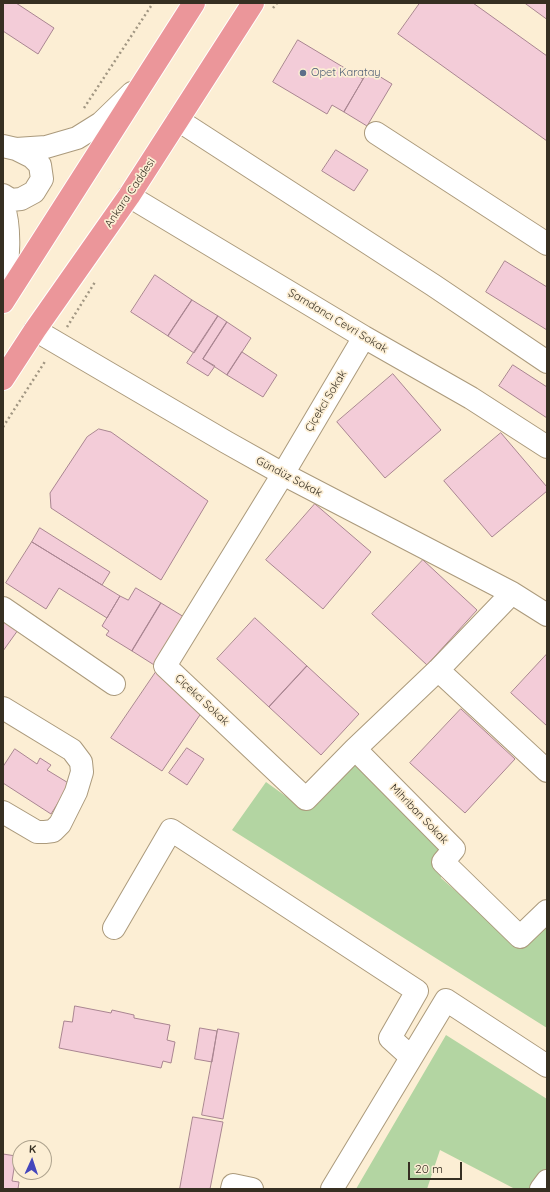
<!DOCTYPE html>
<meta charset="utf-8">
<style>
body{margin:0}
#map{position:relative;width:550px;height:1192px;overflow:hidden;background:#fceed4;font-family:Quicksand,sans-serif}
canvas{display:block}
.frame{position:absolute;inset:0;border:4px solid #362f22;pointer-events:none}
.north{position:absolute;left:12px;top:1140px;width:40px;height:40px;box-sizing:border-box;background:#fceed4;border:1px solid #ada28d;border-radius:50%;rotate:3deg;font-size:11px;font-weight:700;line-height:16px;text-align:center;color:#362f22}
.north::after{content:'';display:block;margin:auto;width:14px;height:18px;background:#4446bc;clip-path:polygon(50% 0,100% 100%,50% 72%,0 100%)}
.scale{position:absolute;left:408px;top:1162px;width:54px;height:18px;box-sizing:border-box;border:2px solid #362f22;border-top:0;padding-left:5px;font-size:12px;line-height:14px;white-space:nowrap;color:#362f22;-webkit-text-stroke:3px #fceed4;paint-order:stroke}
</style>
<div id="map">
<canvas width="550" height="1192"></canvas>
<div class="frame"></div>
<div class="north">K</div>
<div class="scale">20 m</div>
</div>
<script>
const ctx = document.querySelector('canvas').getContext('2d');
ctx.lineJoin = 'round';
function fillPath(path, color) { ctx.fillStyle = color; ctx.fill(path, 'evenodd'); }
function trace(path, color, width, dash) { ctx.strokeStyle = color; ctx.lineWidth = width; ctx.lineCap = dash ? 'butt' : 'round'; ctx.setLineDash(dash || []); ctx.stroke(path); }
function label(font, color, halo, rows, align = 'center') {
  ctx.font = font + ' Quicksand,sans-serif'; ctx.lineWidth = 3.5; ctx.setLineDash([]); ctx.textBaseline = 'middle'; ctx.strokeStyle = halo; ctx.fillStyle = color; for (const [text, x, y, turn = 0] of rows) {
    ctx.save(); ctx.translate(x, y); ctx.rotate((+turn || 0) * Math.PI / 180); ctx.textAlign = isNaN(turn) ? turn : align; if (halo) ctx.strokeText(text, 0, 0); ctx.fillText(text, 0, 0); ctx.restore();
  }
}
const green = new Path2D(`
 M351 757 443 845 441 878 521 948 547 920V1028L232 830 266 782 298 805Z
 M446 1035 547 1099V1178L540 1189H515L440 1150 427 1189H356Z`);
const building = new Path2D(`
 M3 3H16L54 28 38 54 3 31Z
 M420 3H473L547 56V141L398 34Z
 M525 3H547V19Z
 M298 40 363 79 344 112 332 105 327 114 273 82Z
 M369 70 392 84 367 126 344 112Z
 M336 150 368 170 354 191 322 171Z
 M505 261 547 287V330L486 292Z
 M155 275 192 300 168 336 131 312Z
 M192 300 218 316 194 353 168 336Z
 M218 316 227 322 203 359 215 366 208 376 187 363Z
 M227 322 251 338 227 375 203 359Z
 M242 352 277 375 263 397 227 375Z
 M513 365 547 387V418L499 386Z
 M393 374 441 430 385 478 337 422Z
 M99 429 111 432 208 501 161 580 51 508 50 493 87 437Z
 M501 433 547 487V491L492 537 444 481Z
 M315 504 371 552 323 609 266 560Z
 M40 528 110 572 102 585 32 542Z
 M32 542 120 596 107 618 59 588 46 609 6 583Z
 M423 560 477 610 427 665 372 614Z
 M136 588 161 603 132 651 106 635 109 631 102 626 120 596 128 600Z
 M161 603 189 620 159 668 132 651Z
 M255 618 307 666 269 707 217 659Z
 M3 619 18 630 3 651Z
 M547 654V726L511 693Z
 M307 666 359 714 321 755 269 707Z
 M158 669 206 706 162 771 111 738Z
 M461 709 515 759 465 813 410 763Z
 M187 748 204 759 187 785 169 773Z
 M15 749 37 764 40 758 51 765 47 770 70 784 51 814 3 783V767Z
 M75 1006 111 1013 112 1010 134 1015V1018L170 1025 167 1040 175 1042 171 1063 163 1061 161 1068 59 1048 64 1021 72 1022Z
 M200 1028 217 1031 212 1062 195 1059Z
 M218 1029 239 1033 223 1119 202 1115Z
 M193 1117 223 1122 210 1189H180Z
 M3 1154 16 1156 12 1181 19 1182 18 1189H3Z`);
const path = new Path2D(`
 M273 8 277 3
 M84 108 153 3
 M67 327 95 282
 M3 427 46 360`);
const minor = new Path2D(`
 M178 120 433 285 547 362
 M376 133 547 244
 M3 146 16 149 46 147 77 138 101 123 132 93
 M3 195 11 200 21 199 34 192 42 179 40 165 32 157 16 149
 M129 196 364 337 471 398 547 447
 M3 204C11 228 9 262 3 286
 M35 330 226 442 283 474 512 593 547 615
 M364 337 283 474 165 666 306 799 355 749 438 670 512 593
 M3 608 114 684
 M438 670 547 771
 M3 708 72 750 81 762 82 772 76 792 60 824 53 831 45 832H37L3 812
 M355 749 454 849 443 862 520 937 547 911
 M114 928 171 830 417 991 390 1038 411 1057
 M232 1189 233 1185 252 1189
 M332 1189 446 1000 547 1066
 M541 1189 547 1181`);
const major = new Path2D(`
 M3 302 194 3
 M3 379 35 330 129 196 253 3`);
const markers = [
 [303,73,4,"#5c6f8a"]
];
const serviceNames = [
 ["Opet Karatay",311,73]
];
const streetNames = [
 ["Ankara Caddesi",130,193,-56],
 ["Şamdancı Cevri Sokak",338,321,31],
 ["Çiçekci Sokak",326,401,-59],
 ["Gündüz Sokak",289,477,28],
 ["Çiçekci Sokak",202,700,43],
 ["Mihriban Sokak",419,814,46]
];
fillPath(green, '#b3d5a2');
fillPath(building, '#f3ccd8');
trace(building, '#a98591', 1);
trace(minor, '#ab9a7c', 24);
trace(major, '#fff', 24);
trace(path, '#a19682', 2.5, [2, 3]);
trace(minor, '#fff', 22);
trace(major, '#eb969a', 22);
for (const [x, y, r, color] of markers) { const dot = new Path2D(); dot.arc(x, y, r, 0, 2 * Math.PI); ctx.fillStyle = color; ctx.fill(dot); trace(dot, '#fceed4', 1.5); }
label('11px', '#4e5e75', '#fceed4', serviceNames, 'left');
label('11px', '#362f22', '#fceed4', streetNames);
</script>
